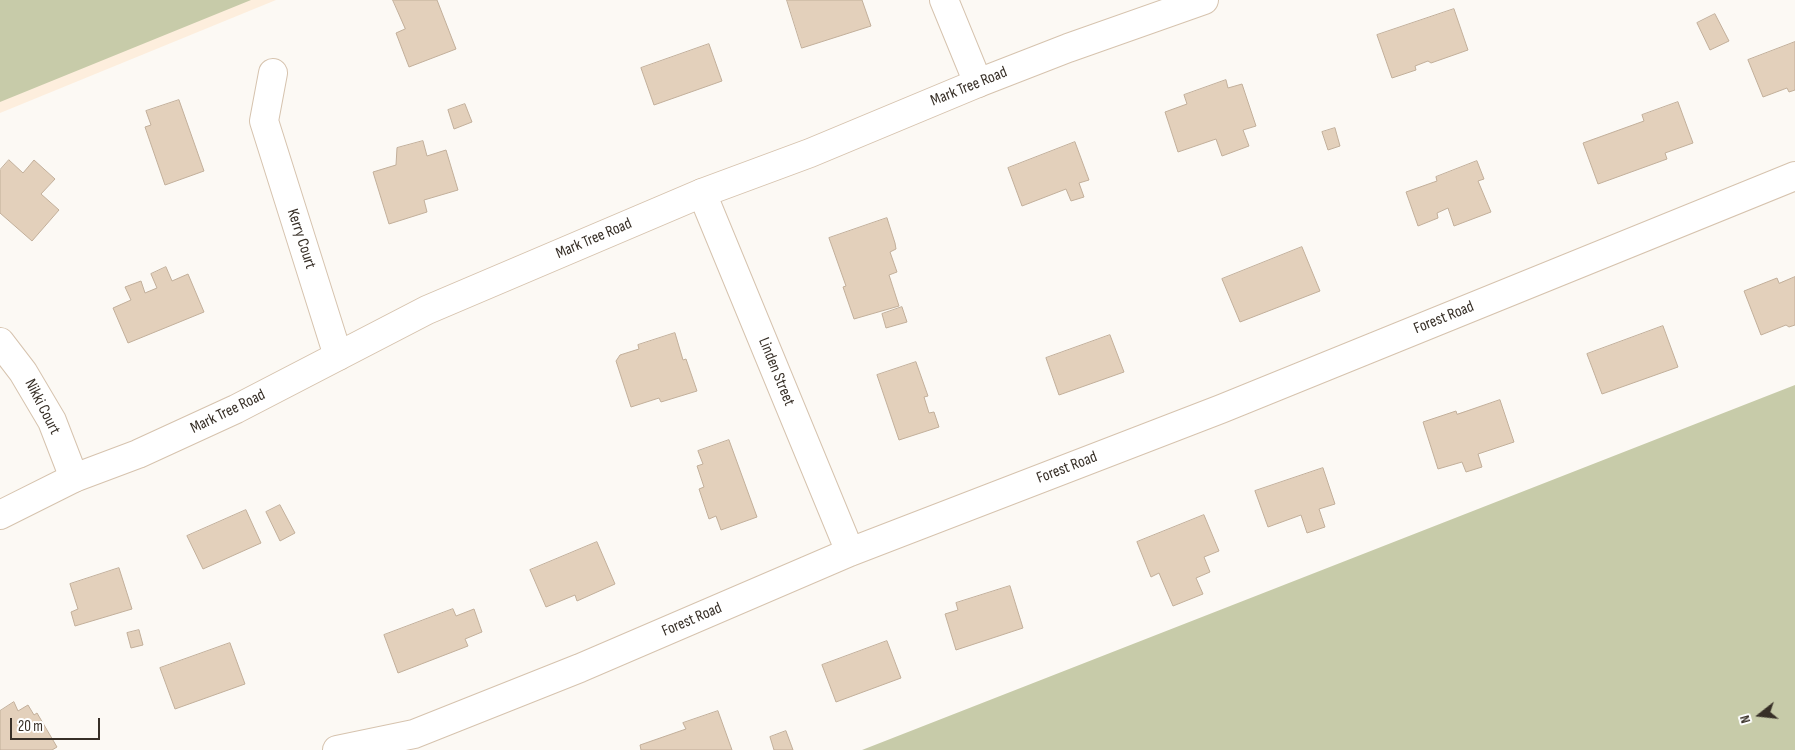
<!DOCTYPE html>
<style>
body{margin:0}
#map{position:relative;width:1795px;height:750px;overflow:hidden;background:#fcf9f4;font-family:"Sofia Sans Condensed",sans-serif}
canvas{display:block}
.north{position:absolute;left:1735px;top:690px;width:50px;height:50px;-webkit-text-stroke:4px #fff;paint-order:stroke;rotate:254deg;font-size:14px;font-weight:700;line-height:20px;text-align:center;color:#372f27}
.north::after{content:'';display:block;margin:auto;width:18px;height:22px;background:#372f27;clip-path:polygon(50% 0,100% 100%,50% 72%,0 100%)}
.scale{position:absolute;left:10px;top:718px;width:90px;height:22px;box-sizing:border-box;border:2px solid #372f27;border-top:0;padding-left:6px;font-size:15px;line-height:18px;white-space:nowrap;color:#372f27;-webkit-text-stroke:4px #fff;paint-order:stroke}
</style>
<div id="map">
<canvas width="1795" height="750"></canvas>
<div class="north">N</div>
<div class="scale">20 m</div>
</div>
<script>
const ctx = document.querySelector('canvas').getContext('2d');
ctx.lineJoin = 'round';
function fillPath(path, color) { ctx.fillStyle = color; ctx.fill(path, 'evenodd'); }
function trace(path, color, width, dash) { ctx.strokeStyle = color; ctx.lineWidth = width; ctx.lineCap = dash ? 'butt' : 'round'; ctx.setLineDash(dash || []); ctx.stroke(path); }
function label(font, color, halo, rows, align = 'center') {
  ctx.font = font + ' "Sofia Sans Condensed",sans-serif'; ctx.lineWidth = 4.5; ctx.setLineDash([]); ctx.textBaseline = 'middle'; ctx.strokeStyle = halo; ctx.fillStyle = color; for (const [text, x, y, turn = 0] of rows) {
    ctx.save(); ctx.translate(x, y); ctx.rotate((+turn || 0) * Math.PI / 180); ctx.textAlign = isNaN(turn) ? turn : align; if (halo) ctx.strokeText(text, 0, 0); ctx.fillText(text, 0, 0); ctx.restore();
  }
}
const built = new Path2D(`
 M0 0H276L0 113Z`);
const green = new Path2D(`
 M0 0H251L0 102Z
 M1795 385V750H862Z`);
const building = new Path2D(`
 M393 0H437L456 49 409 67 396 33 405 29Z
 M787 0H862L871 26 802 48Z
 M1454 9 1468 50 1431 63 1428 61 1415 66 1416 70 1392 78 1377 35Z
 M1715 14 1729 41 1710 50 1697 23Z
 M1795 42V90L1789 92 1787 88 1763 97 1748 60Z
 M709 44 722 81 654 105 641 68Z
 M1226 80 1228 88 1242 84 1256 126 1243 130 1249 146 1222 156 1216 139 1178 152 1165 112 1187 104 1184 95Z
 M179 100 204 171 165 185 145 127 151 125 146 111Z
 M1678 102 1693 143 1665 153 1667 159 1598 184 1583 143 1644 121 1642 115Z
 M465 104 472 122 454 129 448 110Z
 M1335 128 1340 146 1328 150 1322 132Z
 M423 141 427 156 446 150 458 190 424 200 427 212 389 224 373 172 396 165 397 148Z
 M1075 142 1089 180 1079 183 1084 197 1071 201 1066 189 1022 206 1008 168Z
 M9 160 23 173 34 160 55 179 41 194 59 210 32 241 0 213V170Z
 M1477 161 1484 179 1478 181 1491 212 1454 226 1448 208 1437 213 1438 218 1418 226 1406 192 1437 181 1436 177Z
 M887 218 895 243 896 249 890 252 897 272 889 275 899 306 854 319 843 287 846 286 829 238Z
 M1302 247 1320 291 1240 322 1222 279Z
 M166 267 172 281 188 274 204 312 128 343 113 308 131 300 125 287 141 281 145 293 157 288 151 274Z
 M1795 277V325L1789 327 1786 325 1761 335 1744 291 1777 278 1779 283Z
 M902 307 907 322 886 328 882 314Z
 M1663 326 1678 367 1602 394 1587 354Z
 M675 333 683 360 686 359 697 391 661 402 659 398 631 407 616 361 620 355 639 349 638 345Z
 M1110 335 1124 372 1059 395 1046 358Z
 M916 362 928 396 924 397 929 413 934 412 939 427 899 440 877 375Z
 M1500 400 1514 442 1478 454 1482 467 1466 472 1462 462 1438 469 1423 422 1456 411 1457 414Z
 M729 440 757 517 721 530 716 516 709 519 699 489 704 487 697 466 703 464 698 451Z
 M1323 468 1335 504 1319 509 1325 527 1307 533 1301 515 1268 527 1255 491Z
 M280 505 295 533 280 541 266 512Z
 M246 510 261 543 203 569 187 536Z
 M1204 515 1219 551 1204 557 1210 572 1196 578 1203 594 1173 606 1159 573 1151 577 1137 542Z
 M597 542 615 584 577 601 575 595 546 607 530 570Z
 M119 568 132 609 75 626 71 612 78 609 70 584Z
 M1010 586 1023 628 956 650 945 614 958 610 956 603Z
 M453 609 456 616 474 609 482 632 465 639 468 646 398 673 384 635Z
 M139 630 143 645 131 648 127 633Z
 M887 641 901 678 836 702 822 665Z
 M230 643 245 684 175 709 160 668Z
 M14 702 18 711 28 705 34 715 37 713 57 747 52 750H0V711Z
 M718 711 732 750H641L640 745 686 729 683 723Z
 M786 731 793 750H774L770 737Z`);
const minor = new Path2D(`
 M944 0 978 83
 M273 73 264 121 338 356
 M702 193 850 552
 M0 342 23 372 52 421 74 478
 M337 750 414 734 580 668 850 552 1221 409 1795 176`);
const tertiary = new Path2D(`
 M0 515 74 478 138 454 236 409 427 310 702 193 810 153 978 83 1068 48 1204 0`);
const streetNames = [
 ["Mark Tree Road",969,87,-22],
 ["Kerry Court",301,239,72],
 ["Mark Tree Road",594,239,-23],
 ["Forest Road",1444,318,-22],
 ["Linden Street",776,372,68],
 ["Nikki Court",42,407,63],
 ["Mark Tree Road",228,412,-26],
 ["Forest Road",1067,468,-21],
 ["Forest Road",692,620,-23]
];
fillPath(built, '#fdeedd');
fillPath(green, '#c7cba9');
fillPath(building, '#e3d0bb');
trace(building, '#c2af9a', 1);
trace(minor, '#d6c3ae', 30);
trace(tertiary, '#d6c3ae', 30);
trace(minor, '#fff', 28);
trace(tertiary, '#fff', 28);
label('16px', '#372f27', '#fff', streetNames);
</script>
